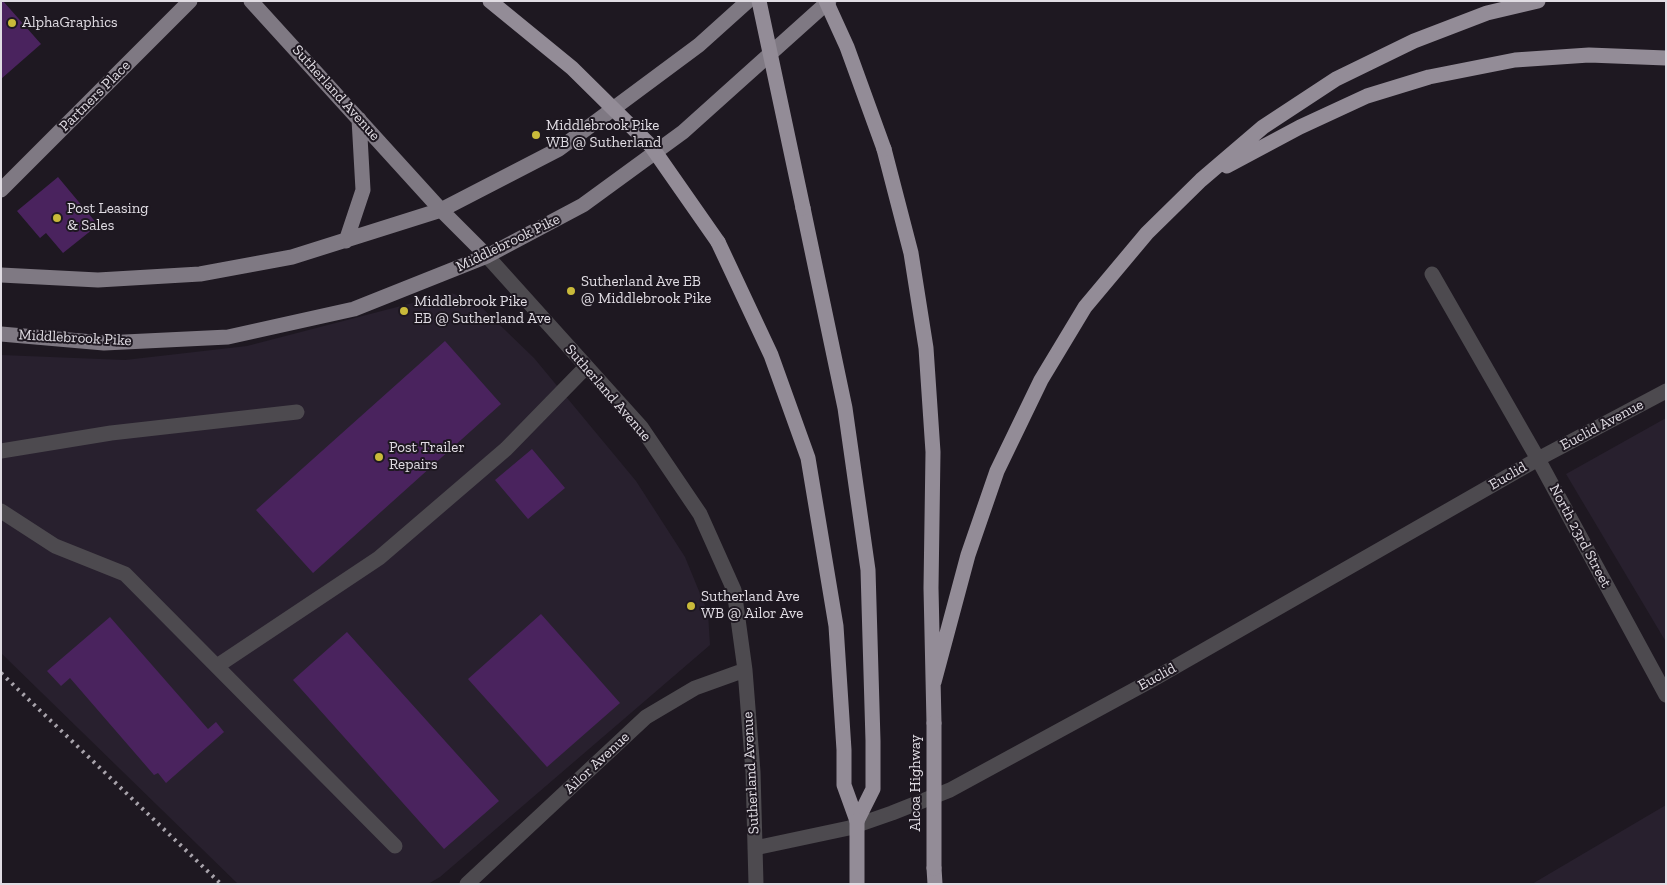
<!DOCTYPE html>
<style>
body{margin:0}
#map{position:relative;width:1667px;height:885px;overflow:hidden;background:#1e1821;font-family:"Zilla Slab",serif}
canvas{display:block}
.frame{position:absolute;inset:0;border:2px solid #e0dce3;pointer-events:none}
</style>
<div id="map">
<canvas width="1667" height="885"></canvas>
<div class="frame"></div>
</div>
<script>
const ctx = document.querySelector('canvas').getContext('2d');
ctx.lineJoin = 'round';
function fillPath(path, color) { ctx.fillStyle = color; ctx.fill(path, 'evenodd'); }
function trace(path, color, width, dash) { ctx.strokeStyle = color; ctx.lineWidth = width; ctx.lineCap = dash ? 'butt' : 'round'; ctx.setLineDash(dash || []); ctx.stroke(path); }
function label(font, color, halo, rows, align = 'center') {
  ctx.font = font + ' "Zilla Slab",serif'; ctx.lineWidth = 4; ctx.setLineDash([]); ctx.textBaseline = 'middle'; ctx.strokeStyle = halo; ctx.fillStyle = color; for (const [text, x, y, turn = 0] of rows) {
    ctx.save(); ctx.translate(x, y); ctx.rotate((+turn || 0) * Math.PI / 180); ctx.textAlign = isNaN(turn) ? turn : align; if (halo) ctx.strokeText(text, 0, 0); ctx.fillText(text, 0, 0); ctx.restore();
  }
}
const built = new Path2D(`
 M451 293 475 301 534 358 636 481 685 557 708 613 710 645 440 877 428 884H238L1 653V355L125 360 247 346Z
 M1666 418V642L1566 474Z
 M1666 805V884H1532Z`);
const building = new Path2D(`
 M1 1H3L41 44 1 79Z
 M58 177 98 225 63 253 46 233 40 238 17 211Z
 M445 341 501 404 313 573 256 510Z
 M532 449 565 488 528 519 495 480Z
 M541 614 620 703 547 767 468 679Z
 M110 617 208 729 216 722 224 732 166 783 158 773 154 775 70 678 61 686 47 671Z
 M347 632 499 801 444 849 293 680Z`);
const minor = new Path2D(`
 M487 256 641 427 700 514 734 590 745 670 753 772 756 884
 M1432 274 1538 459 1666 695
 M1 451 111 433 297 412
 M1 511 55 546 125 574 395 846
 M217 666 379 558 506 449 586 367
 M755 848 849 828 892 813 950 790 1152 680 1538 459 1666 391
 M467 884 646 717 695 688 745 670`);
const major = new Path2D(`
 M251 1 441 210 487 256
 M1 190 190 1
 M346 241 363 190 359 119
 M1 275 98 280 200 274 292 257 441 210 559 149 699 45 748 1
 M1 334 104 343 228 337 354 309 487 256 583 205 683 132 829 1`);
const highway = new Path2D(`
 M884 149 911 253 926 348 933 452 931 588 934 723
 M1227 166 1300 127 1367 96 1429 77 1515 60 1589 55 1666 58
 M803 208 845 408 868 570 873 741V789L857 821
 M718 242 771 355 808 458 836 626 844 750V785L857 821
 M934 682 968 555 997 471 1041 380 1085 307 1147 233 1201 180 1263 127 1336 79 1414 41 1487 13 1538 1
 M934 868 935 884`);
const rail = new Path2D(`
 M1 673 221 884`);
const highwayBridge = new Path2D(`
 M490 1 572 68 651 146 718 242
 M759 1 803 208
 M826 1 847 47 884 149
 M934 868V723
 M857 884V821`);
const markers = [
 [12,23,5,"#c9ba3a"],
 [536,135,5,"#c9ba3a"],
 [57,218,5,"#c9ba3a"],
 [571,291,5,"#c9ba3a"],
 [404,311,5,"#c9ba3a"],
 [379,457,5,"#c9ba3a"],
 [691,606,5,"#c9ba3a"]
];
const poiNames = [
 ["AlphaGraphics",22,23],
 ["Middlebrook Pike",546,126],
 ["WB @ Sutherland",546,143],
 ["Post Leasing",67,209],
 ["& Sales",67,226],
 ["Sutherland Ave EB",581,282],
 ["@ Middlebrook Pike",581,299],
 ["Middlebrook Pike",414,302],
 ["EB @ Sutherland Ave",414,319],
 ["Post Trailer",389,448],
 ["Repairs",389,465],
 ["Sutherland Ave",701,597],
 ["WB @ Ailor Ave",701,614]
];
const streetNames = [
 ["Sutherland Avenue",336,93,48],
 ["Partners Place",95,96,-45],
 ["Middlebrook Pike",508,243,-26],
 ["Middlebrook Pike",75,338,3],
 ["Sutherland Avenue",608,393,49],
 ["Euclid Avenue",1602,425,-28],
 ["Euclid",1508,476,-30],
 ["North 23rd Street",1580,536,62],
 ["Euclid",1157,677,-29],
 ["Ailor Avenue",597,763,-43],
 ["Sutherland Avenue",751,773,-93],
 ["Alcoa Highway",916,783,-90]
];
fillPath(built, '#28202e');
fillPath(building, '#4a235e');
trace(minor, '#4d4a4f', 15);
trace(major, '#7f7983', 15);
trace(highway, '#938c97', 15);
trace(rail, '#a9a4ac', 4, [2.5, 5]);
trace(highwayBridge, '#938c97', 15);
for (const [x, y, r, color] of markers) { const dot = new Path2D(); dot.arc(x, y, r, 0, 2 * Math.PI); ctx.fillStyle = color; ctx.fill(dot); trace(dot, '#1e1821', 2); }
label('15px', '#e0dce3', '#1e1821', poiNames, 'left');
label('15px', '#e0dce3', '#1e1821', streetNames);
</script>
